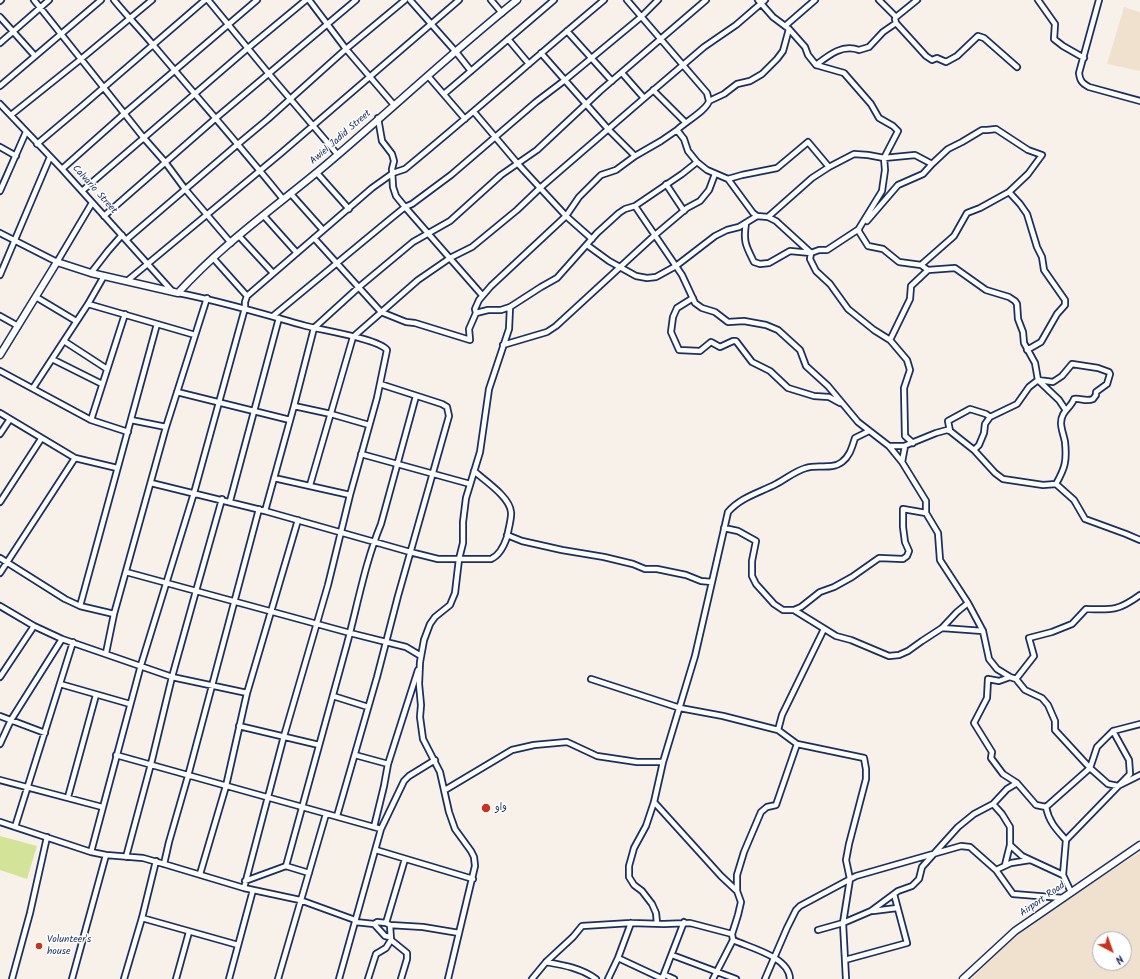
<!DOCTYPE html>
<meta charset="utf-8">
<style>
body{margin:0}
#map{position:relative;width:1140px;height:979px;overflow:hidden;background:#f8f1e9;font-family:Kalam,sans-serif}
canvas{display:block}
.north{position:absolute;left:1092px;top:931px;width:40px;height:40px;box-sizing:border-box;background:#fff;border:1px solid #a4acbf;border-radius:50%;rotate:139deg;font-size:11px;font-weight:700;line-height:16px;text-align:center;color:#1b2f5e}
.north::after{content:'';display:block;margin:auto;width:14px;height:18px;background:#c8321e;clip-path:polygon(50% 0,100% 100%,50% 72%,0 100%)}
</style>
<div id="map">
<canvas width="1140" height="979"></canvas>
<div class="north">N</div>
</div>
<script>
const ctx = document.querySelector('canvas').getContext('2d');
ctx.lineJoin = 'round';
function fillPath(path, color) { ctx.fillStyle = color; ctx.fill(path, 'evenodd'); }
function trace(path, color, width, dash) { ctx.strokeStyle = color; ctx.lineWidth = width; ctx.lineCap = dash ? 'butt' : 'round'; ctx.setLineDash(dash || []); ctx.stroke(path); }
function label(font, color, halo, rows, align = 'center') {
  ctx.font = font + ' Kalam,"Playpen Sans Arabic",sans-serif'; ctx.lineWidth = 3; ctx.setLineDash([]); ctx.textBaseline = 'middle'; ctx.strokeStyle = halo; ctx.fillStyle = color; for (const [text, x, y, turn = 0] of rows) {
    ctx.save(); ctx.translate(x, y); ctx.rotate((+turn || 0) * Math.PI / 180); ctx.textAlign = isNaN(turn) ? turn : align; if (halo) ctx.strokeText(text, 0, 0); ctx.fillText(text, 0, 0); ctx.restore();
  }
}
const built = new Path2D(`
 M1124 7 1140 12V71L1107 64Z
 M1140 852V979H971L1016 936 1036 920 1052 908ZM1100 939H1124V963H1100Z`);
const green = new Path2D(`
 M0 836 37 846 27 879 0 870Z`);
const street = new Path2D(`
 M34 0 143 137 165 162 185 189 231 243
 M114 0C127 16 141 30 154 46 197 97 241 147 283 199
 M208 0 269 74 338 155
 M309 0 346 49 394 105
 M410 0 456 52 471 71
 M491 0 502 13
 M627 0 707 93 709 101C707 110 685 122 677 130L684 139 688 151 697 162 707 170 728 179 753 213 757 216 768 217 776 221 811 253 810 259 816 271 830 284 848 309 874 330 890 340 907 360 910 370 904 388 905 436 913 443
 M758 0 773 17 789 29 805 47 808 55 816 65 844 73 871 104 879 118 893 126 898 131 884 158 885 170 882 191 858 230
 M879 0 896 17 895 19 896 23 926 56 932 60 937 58 946 62 957 56 978 36 984 38 1017 67
 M1038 0 1055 24 1054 39 1063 46 1084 58
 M1099 0 1079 73C1080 81 1082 83 1089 87L1140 101
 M0 1 1 0
 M0 17 35 56
 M896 17 917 0
 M785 26 815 0
 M567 31 612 81
 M508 39 529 64
 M0 43 49 0
 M541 53 608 129 635 156
 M816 65C829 55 842 44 859 50L869 47 883 32 896 23
 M622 73 644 98
 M428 76 465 119
 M0 86 101 0
 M653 90 685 122
 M444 94 554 0
 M709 101 724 94 737 84 750 81 762 74 777 59 783 51 789 29
 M0 104 62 169 172 291
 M474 112 518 164 566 216 592 239
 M11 115 81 59 152 0
 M378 118 382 141 392 154 394 161 392 169 393 187 396 196 405 207 482 295
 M37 144 81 107 205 0
 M0 147 16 156
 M62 169 125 113 257 0
 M317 173 349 209
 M728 179 742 175 777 168 808 142 829 167 854 154 868 155 884 158 915 155 932 164 948 149 962 142 982 130H987L996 129 1028 150 1042 155 1028 174 1009 192 980 208 967 213 954 236 921 265
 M666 184 684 211
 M0 191 26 132
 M82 191 248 48 306 0
 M1009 192 1020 204 1027 214 1037 247 1042 257 1044 270 1065 300V305L1057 314 1041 342 1027 350
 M291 194 323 230
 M635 206 682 174 697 162
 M104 216 216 118 356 0
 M264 216 297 253
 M768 217 812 178 829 167
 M867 221 898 185 923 174 932 164
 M746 223C743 242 746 246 754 262L760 264 769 263 790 251 811 253 819 250H827L859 229
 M858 230 868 246 883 249 899 262 921 265 928 270
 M0 233 57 262 92 203
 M239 236 273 273
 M314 238 381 312 406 322 415 323 470 340 469 329 476 313 488 310H501L510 307 541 287 557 278 597 233 619 213 625 209 635 206 682 275 695 303 702 308 715 312 728 322 744 321 766 325 778 330 800 350 806 366 828 386 858 422 889 446H904L936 433 947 430 950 431 974 450 995 473 1003 479 1043 485 1056 484 1074 500 1085 519 1126 534 1140 540
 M126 240 238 144 268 119 346 49 405 0
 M587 245 609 261 636 276 647 278 656 277 676 266 715 236 727 230 739 227 757 216
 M214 259 247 296
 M91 273 108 251 122 235
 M0 275 50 157
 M127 281 280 154 459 0
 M178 293C221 301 263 314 306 326 321 330 379 339 387 350L377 398 350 495 328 585 284 736 244 888
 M36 297 76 321
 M693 298 677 308 673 317 671 332 679 350 700 351 711 342 720 347 733 341H736L752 362 770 371 788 388 814 396 829 397 840 403
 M88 304 195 335
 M476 313 475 309 479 300 491 286 566 216 579 197 601 175 616 170 635 156 661 141 677 130
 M0 316 18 326
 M273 316 389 220 405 207 412 204 451 175 536 102 565 80 641 17 658 0
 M890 340 910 299 911 286 928 270 955 268 986 290 1009 297 1015 301 1017 304 1018 319 1023 332 1024 343 1035 363 1038 380 1059 400 1065 409
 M64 341 107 369
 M503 345 547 332 556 326 655 235 687 208 700 201 709 190 715 174
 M52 359 102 384
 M0 371 91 420 128 432
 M33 388 88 304 104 276
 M177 392 290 420
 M294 406 331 414 369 425
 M0 413 75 458 117 468
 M91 420 125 314
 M131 420 166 427
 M950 431 948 421 970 409 986 414 990 417
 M0 434 10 419
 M889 446 902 462
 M905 446 902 462 926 501V513
 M974 450 979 445 984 433 985 424 990 417 1017 404 1029 387 1038 380 1053 382 1062 376 1072 364 1098 368 1109 372 1110 374 1107 384 1096 392V395L1093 399C1086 402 1081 398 1074 399 1071 408 1061 411 1061 423 1061 429 1064 436 1065 442 1067 461 1065 468 1056 484
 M361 454 470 484
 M274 478 350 495
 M151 483 265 511 410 552 438 559H491C500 555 504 546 507 537 508 531 512 517 511 512 510 497 484 480 474 471
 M310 485 353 337 418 280 450 258 472 247 517 210 540 188 642 100 704 47 736 25 765 0
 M230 501 279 318
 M0 502 41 439
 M265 511 294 406 314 328 359 287 413 242 450 221 501 175 537 150 600 91 706 0
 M724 528 738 531 756 541 752 561V576L756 584 774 604 783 610H794L836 636 851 640 889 656 899 655 908 651 922 641 942 628 957 612 968 603 940 560 938 533 926 513 903 509V527L905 542 909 551 907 556 903 559 879 558 852 577 834 587 820 592 801 607 794 610
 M507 535 522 541 562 550 604 557 633 564 645 569H657L686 575 701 581 712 582 728 512C741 497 759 493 776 484 786 479 795 471 806 468 817 464 832 470 842 462 850 456 852 447 855 438L869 431
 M0 558 65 599 80 606 114 614
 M126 572 196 591 222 499
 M0 573 75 458
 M968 603 983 631 989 659 997 669 1010 677
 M0 606 34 626 62 639 172 677 247 693
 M80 606 157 324
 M942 628 983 631
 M106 653 114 614 166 427 207 298
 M0 677 34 626
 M591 679 680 708 723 716 778 730 782 715 824 629
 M1016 679 1025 690 1042 698 1048 705 1055 721V730L1090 768 1108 784 1118 786 1140 775
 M60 684 130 704
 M333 696 368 707
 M0 716 45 733
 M239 726 319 745
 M778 730 797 744 864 758 866 769V779L849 844 846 860 850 879 843 923 846 979
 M0 744 11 720 62 639
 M116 755 381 829
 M355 755 388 764 384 786 374 827
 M388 764 418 670
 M0 780 102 807
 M1017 783 1003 774 991 758 992 752 974 723 987 698 988 679 999 681 1010 677 1016 679 1034 656 1029 638 1052 632 1072 624 1086 609C1112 610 1118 611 1140 595
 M445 790 512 750 534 745 567 742 597 756 637 762H663
 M68 797 96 695
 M654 802 721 876 737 891
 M993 804 1002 814 1010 827V845L1022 856 1063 875
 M1046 807 1090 768 1097 747 1113 731 1140 724
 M337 816 377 677 398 596 449 416 447 407 442 404 380 384
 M0 822 91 852 106 855 143 858 164 864 244 888 300 900 355 920
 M15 827 73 642
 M1066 840 1130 774 1129 760 1113 731
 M376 850 473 879
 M91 852 141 665 194 493 245 308V302L247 296 372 188 393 173 405 169C472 114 537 56 604 0
 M126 857 151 764 172 677 196 591 350 633 406 647 421 656
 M164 864 169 842 188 776 259 509
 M1005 865 1010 845
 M996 870 1011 863 1030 860
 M309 873 286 866C306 792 327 718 347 644 358 603 365 563 381 524L416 396
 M200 874 226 786 247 693 298 520
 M245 881 286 866
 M873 911 897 908
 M142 918 238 945
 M355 922 374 924 377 922 386 923 390 925 423 927 459 933
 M386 923 405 859
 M657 923 656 913 652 904 642 891 634 885 629 877V866L634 848 646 826 654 802 663 762 695 656 712 582
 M374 924 385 936 390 937
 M390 925 391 940 407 953V959L401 979
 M818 930 843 923 871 911 898 891 912 886 919 879 922 867 958 827 974 814 993 804 1007 789 1017 783 1036 805 1046 807C1049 822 1056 829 1066 840L1063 875 1071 892
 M732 934 738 915 741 902 737 891V875L744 852 761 812 767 807 776 805 797 744
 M672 955 736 979
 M618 958 663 979
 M845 960 907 943 894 894
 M546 962C563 965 581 968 596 979
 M665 975 674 979
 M12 979 30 913 47 837
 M72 979 106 855
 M124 979 142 918 156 861
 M176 979 189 932
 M229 979 253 890
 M278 979 326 814
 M339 979 381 829 404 781 409 776 435 760
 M368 979 376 954 386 948 391 940
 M448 979 475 866 474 857 471 851 455 829 449 812 440 772 423 739 420 717 421 705 419 684 420 662 424 640 430 624 435 617 450 605 455 593 459 559 463 543V522L466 498 480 452 489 389 509 329 510 307
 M532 979 546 962 573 937 582 926 631 923 664 924 690 923 732 934 733 940C751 948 789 957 790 979
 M608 979 618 958 631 923
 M662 979 684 922
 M713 979 733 940
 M765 979 787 928 796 910 800 906 856 876 961 846 970 847 996 870 1013 894 1063 898`);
const secondary = new Path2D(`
 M0 355 57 262 91 273 178 293C222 244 277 206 327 164 391 110 452 52 517 0
 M963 979 1015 931 1140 845`);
const markers = [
 [486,808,5,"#c8321e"],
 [39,946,4,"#c8321e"]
];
const streetNames = [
 ["Awiel Jadid Street",341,138,-41],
 ["Calvario Street",94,190,48],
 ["Airport Road",1043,900,-35]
];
const poiNames = [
 ["واو",495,808],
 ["Volunteer's",47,940],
 ["house",47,952]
];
fillPath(built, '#f0e1ce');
fillPath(green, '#d3e397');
trace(street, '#1b2f5e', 8);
trace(secondary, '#1b2f5e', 9);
trace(street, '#fff', 4.5);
trace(secondary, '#fff', 6);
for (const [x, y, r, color] of markers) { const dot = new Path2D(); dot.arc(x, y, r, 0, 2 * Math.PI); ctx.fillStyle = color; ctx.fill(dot); trace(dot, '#fff', 1.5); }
label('10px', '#1b2f5e', '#fff', streetNames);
label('10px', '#1b2f5e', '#fff', poiNames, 'left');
</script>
